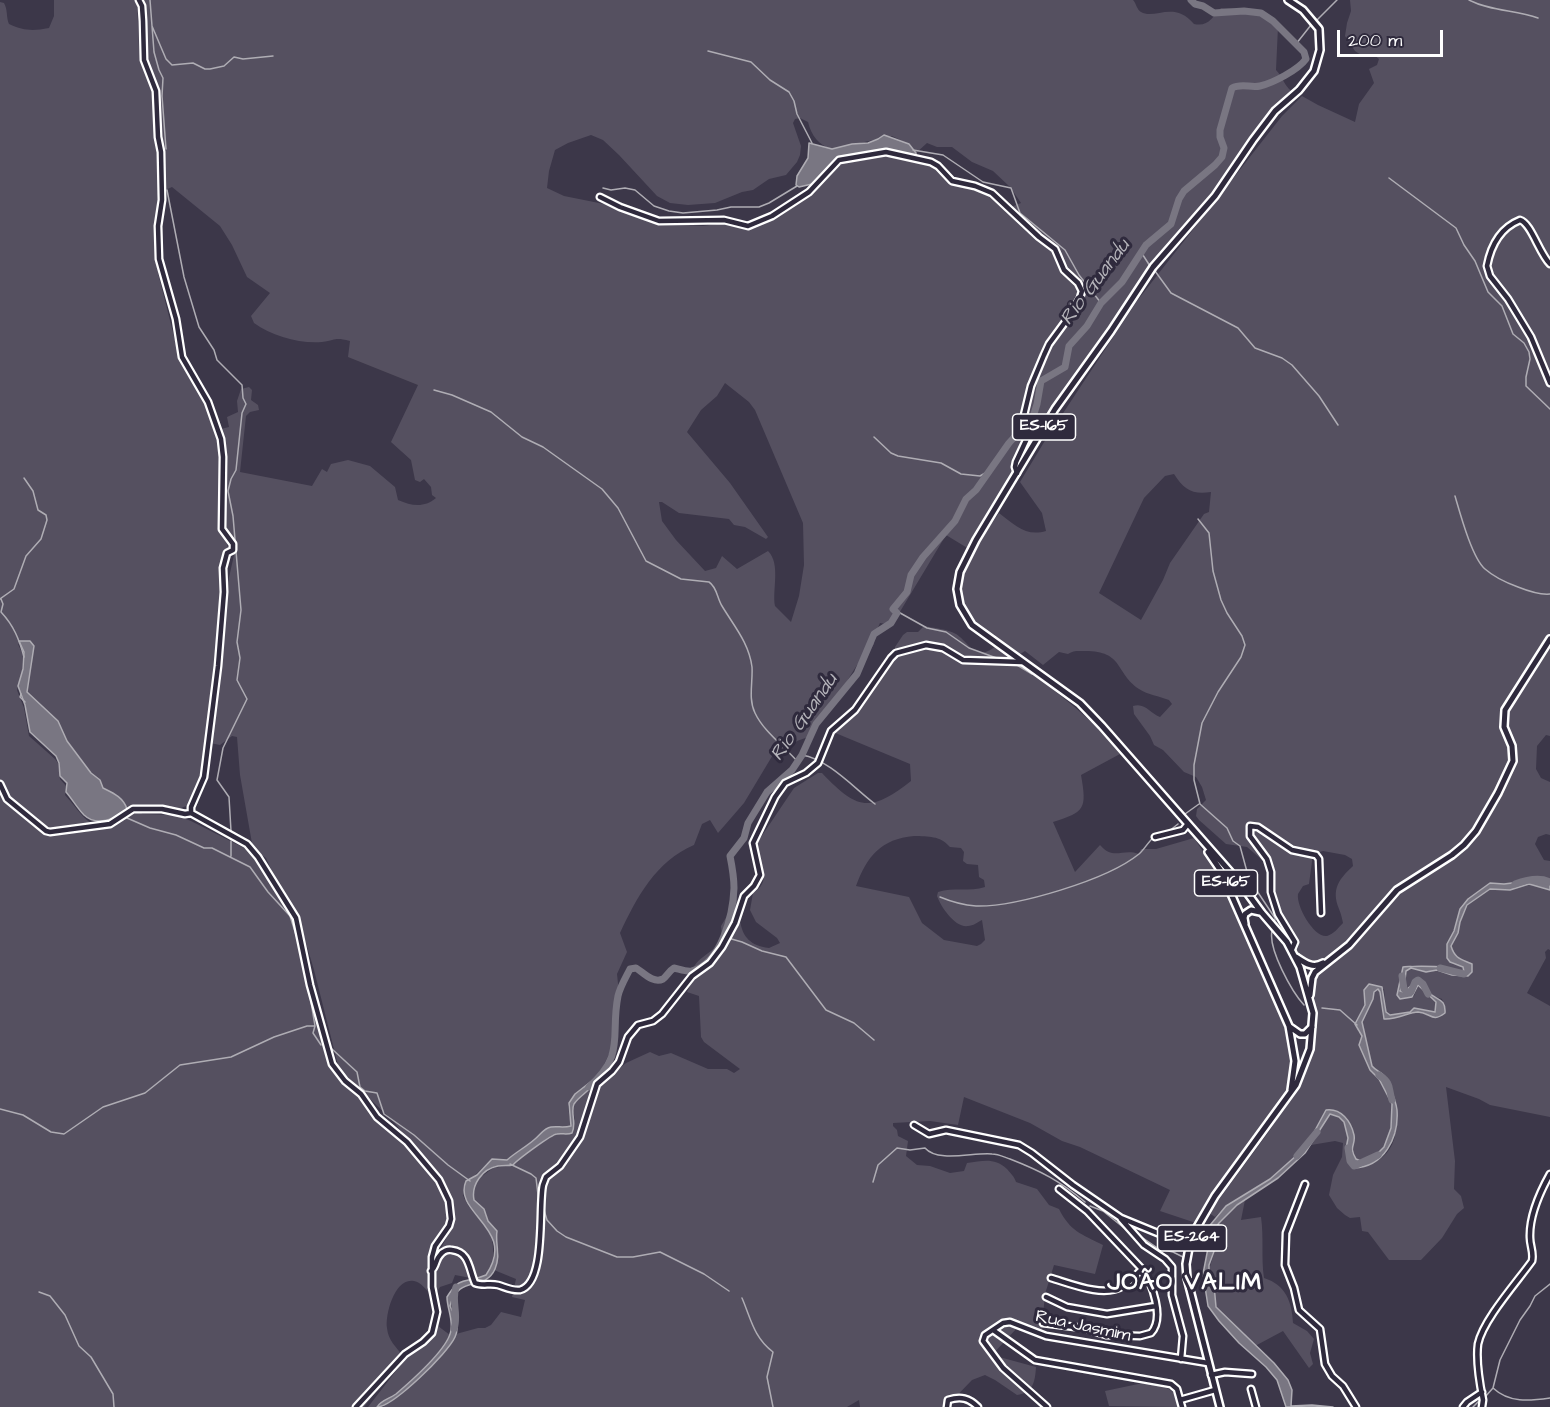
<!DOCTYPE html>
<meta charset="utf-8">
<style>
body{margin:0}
#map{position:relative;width:1550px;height:1407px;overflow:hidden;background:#3c3749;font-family:"Architects Daughter",sans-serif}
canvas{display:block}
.scale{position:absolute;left:1337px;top:30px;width:106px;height:27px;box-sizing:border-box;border:3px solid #fff;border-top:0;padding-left:8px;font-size:18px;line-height:21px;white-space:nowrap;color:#fff;-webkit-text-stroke:4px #2f2a3d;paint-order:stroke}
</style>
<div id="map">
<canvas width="1550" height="1407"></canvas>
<div class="scale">200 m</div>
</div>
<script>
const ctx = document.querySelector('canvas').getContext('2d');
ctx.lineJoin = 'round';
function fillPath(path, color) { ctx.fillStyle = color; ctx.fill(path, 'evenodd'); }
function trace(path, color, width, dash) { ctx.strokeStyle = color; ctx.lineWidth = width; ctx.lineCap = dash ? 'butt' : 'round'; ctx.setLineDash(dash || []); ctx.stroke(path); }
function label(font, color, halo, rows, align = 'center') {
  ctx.font = font + ' "Architects Daughter",sans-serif'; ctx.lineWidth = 6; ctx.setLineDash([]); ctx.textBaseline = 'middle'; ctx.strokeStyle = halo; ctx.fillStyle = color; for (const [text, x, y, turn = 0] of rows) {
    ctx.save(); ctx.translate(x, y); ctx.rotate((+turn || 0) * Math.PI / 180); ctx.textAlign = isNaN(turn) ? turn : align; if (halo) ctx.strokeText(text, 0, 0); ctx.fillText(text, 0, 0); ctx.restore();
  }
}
const green = new Path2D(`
 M54 0H137L139 46 141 60 155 89V128L159 182 156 222 158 273 181 364 195 382 209 408 220 443 219 514 228 548V554L222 575 219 624 213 687 205 742 204 770 194 803 181 808 141 811 142 814 175 815 191 821 254 853 271 879 277 896 293 913 328 1052 342 1080 408 1145 446 1197 450 1220 434 1254 432 1296C427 1291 421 1282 414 1281 395 1277 385 1314 387 1328 388 1340 396 1347 403 1356L364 1407H0V2L4 3C8 10 6 17 9 24 24 31 33 31 49 28L54 16ZM18 644 29 645 26 695 102 791 126 810V812C89 835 90 823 65 795L67 787 60 779 58 763 55 759 29 736 24 708 17 690 22 672 23 655Z
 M142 0H1133C1136 3 1137 10 1141 12 1155 20 1174 0 1194 24 1209 27 1212 17 1221 8 1241 9 1267 8 1278 27L1276 70C1283 77 1284 87 1295 94L1277 113 1132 298 969 549 946 535 892 625 880 623 875 634 874 644 868 654 857 665 834 702 820 717 808 737 797 741 782 756 774 753 744 803 718 833 710 820 702 824 694 845C656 861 637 897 620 933L627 952 617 974 619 993 615 1004V1041L599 1075 568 1106 571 1126C564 1128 554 1125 548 1128 542 1131 539 1137 534 1141 524 1147 515 1153 507 1160L492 1159 473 1177 463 1195C470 1216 493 1224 493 1248 494 1259 492 1266 486 1275L476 1279 455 1275 452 1283 440 1287 436 1293V1258L450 1231 453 1221 448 1193 441 1180 393 1121 339 1069 314 970 297 913 293 905 284 898 266 858 253 849 240 775 237 737 232 736 220 745 210 743 214 713 226 591 234 555 231 539 223 523 224 445 221 429 229 427 227 417 238 412 237 401 241 389 249 387 252 390 251 400 258 405 259 410 250 412 246 416 240 472 312 486 322 469 327 472 331 464 348 460 370 466 395 487 398 500C412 506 424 508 436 498L432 495 431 487 424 479 420 482 415 480 411 460 391 442 418 385 348 357 350 341C334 337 337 340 322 342 300 344 272 336 254 323L251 316 270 293 247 277 232 245 220 226 172 187 163 191 159 122 160 92 147 65ZM800 118 808 122C811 135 819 146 832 149L892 136 909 144 916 153 927 143 937 147H952L972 162 993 171 1010 187 1021 203 1009 208 987 194 956 185 948 179 944 173 916 158 886 150 838 159 835 168 811 196 791 206 767 223 753 229H743L724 223 703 226 659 223 609 205 564 196 547 188 549 171 555 150 568 143 591 135 603 140 619 155 657 196 670 203 688 205 715 203 742 192 753 190 769 179 786 175 797 162 800 155 801 146 793 123 795 119ZM725 383 749 402 755 410 803 523 804 565 799 596 791 622 775 606C772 590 781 564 768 551L737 569 722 556 716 568 705 571 676 540 662 521 659 502H662L679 513 729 519 734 525 745 527 766 539 768 537 730 483 687 432 701 410 717 396Z
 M1350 0H1550V639L1511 699 1504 718 1511 752 1510 766 1478 826 1463 846 1410 879 1337 955 1317 966 1304 963 1288 939 1272 921 1279 918 1273 898 1272 874 1268 865 1247 847 1226 844 1199 820 1196 816 1197 809 1206 800 1202 787 1196 777 1184 772 1163 750 1154 745 1150 736 1134 714 1133 706C1145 702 1151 714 1160 717L1172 704 1169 700C1159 696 1148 695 1139 689 1115 673 1124 651 1085 651 1078 651 1074 650 1068 654L1059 652 1043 665 1025 651 1017 656C1004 646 988 637 976 625 938 590 978 544 999 513 1015 525 1026 537 1046 531L1042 513 1020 482 1046 439 1137 301 1282 116 1302 96 1318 105 1355 122 1359 104 1374 83 1369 69 1377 65 1379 59 1374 55H1361L1355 51 1345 36 1347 23 1351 11ZM1174 474C1184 490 1193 495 1211 492L1209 512 1204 514 1170 563 1163 580 1141 620 1099 593 1144 498 1165 476ZM1323 851 1345 855 1352 859 1353 866C1339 879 1331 889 1339 909 1341 914 1342 918 1343 923 1338 928 1334 934 1327 936 1314 938 1296 906 1298 894 1299 892 1302 888 1303 886L1309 884 1313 854Z
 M924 626C934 628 947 629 956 634 970 643 975 663 996 646 1041 682 1084 708 1120 754L1081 775C1087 809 1085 812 1053 822L1075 872 1100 845C1114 861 1122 848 1139 854L1141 849H1156L1194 838 1212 865 1251 945 1289 1032 1294 1060 1288 1091 1196 1223 1160 1211 1170 1190 1080 1147 1062 1141 1030 1123 964 1097 958 1125 930 1121 893 1123V1126L897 1130 898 1136 908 1141 906 1156 917 1165 930 1166 950 1173 964 1171 967 1163C983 1161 994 1157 1007 1169 1011 1174 1014 1176 1016 1182L1037 1189 1049 1205 1059 1209C1070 1231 1081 1234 1103 1245L1095 1274 1054 1265 1045 1294 1041 1338 1017 1328 992 1355 1036 1367C1035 1382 1033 1393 1017 1395L995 1380 985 1375 972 1380 946 1407H860L859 1400 847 1407H383L401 1395 418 1377 456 1334 478 1328H485L491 1325 501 1312 521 1317 525 1300 512 1297 516 1279 494 1270 499 1252 496 1242 497 1234 495 1228 488 1221 486 1213 474 1200 473 1191 477 1180 493 1168 513 1165C517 1160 552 1134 558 1134 559 1133 566 1134 567 1134L575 1119 573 1112 575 1103 595 1082 609 1070 620 1068 626 1063 650 1052 659 1056 671 1053 708 1069H727L734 1073 740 1069 704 1042 701 1037 699 996 687 992C694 980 689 974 695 965 705 951 725 950 721 926L730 911V898L734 888C744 912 731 943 769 948L780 943 777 938 756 922 750 910 753 893C771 882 763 867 755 853L757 843 794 788 818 773H822C857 810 870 813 911 781L910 764 833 732 852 717 870 694 895 657V647L903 635 907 632H918ZM914 836C929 837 939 835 950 847L961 848 964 852 963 861 967 864 978 865 979 877 984 880 985 887C970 892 953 887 938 892L937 896C941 907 955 928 968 926 973 926 978 922 982 920L985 940 981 944 977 946 944 940 922 923 909 897 856 886C867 856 881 839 914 836Z
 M1550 646V736L1546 735 1537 746 1536 769 1541 778 1550 782V835L1546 834 1538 837 1535 844 1544 860 1550 861V881L1544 879 1504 884 1490 883 1483 888 1462 905 1447 951 1452 964 1463 967 1465 972H1454L1412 965 1401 974V983L1398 989 1402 999 1414 996 1418 985 1436 1002 1435 1012 1414 1008 1410 1012 1390 1015 1386 1012 1384 989 1364 990 1365 1005 1362 1010 1358 1031 1362 1036 1359 1045 1370 1070 1379 1079 1392 1104 1391 1128 1384 1147 1376 1155 1363 1162 1355 1159 1351 1149 1348 1120 1328 1109 1306 1147 1270 1179 1228 1204 1215 1217 1209 1213 1270 1130 1305 1074 1314 1037 1316 1015 1313 987 1316 978 1344 955 1402 892 1465 849 1486 822 1516 764V750L1508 726 1509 712Z
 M1529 884 1550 890V950L1548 949 1545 952 1546 958 1527 993 1550 1006V1117L1490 1105 1479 1099 1446 1087 1455 1161 1454 1189 1461 1196 1464 1208 1457 1214 1442 1238 1421 1260H1389L1368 1232 1362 1231 1360 1217 1350 1218 1345 1215 1337 1208 1329 1195 1333 1175 1342 1157 1343 1143 1335 1141 1311 1145 1328 1115 1332 1114 1339 1117 1344 1122 1348 1138 1346 1150 1354 1168C1361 1166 1370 1164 1377 1161 1406 1145 1397 1101 1386 1078 1383 1073 1376 1071 1372 1066L1362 1021 1373 999 1374 991 1378 989 1380 992 1383 1018 1409 1015 1416 1012C1428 1014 1434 1021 1445 1013L1442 999C1432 996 1426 992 1421 982L1409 987 1404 992 1400 991 1405 980 1406 971 1412 968 1427 972 1437 970 1448 974 1468 976 1470 962C1459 961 1454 957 1451 946L1458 933 1460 922 1469 903 1490 889 1510 890Z
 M1245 1200 1241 1220 1261 1217C1264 1238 1261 1258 1264 1278 1286 1285 1292 1302 1293 1323L1307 1331 1314 1339 1310 1353 1313 1364 1309 1368 1283 1331 1255 1346 1216 1307 1214 1285 1209 1270 1217 1243C1216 1240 1213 1237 1213 1233 1213 1224 1237 1205 1245 1200Z
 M438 1326 450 1335C438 1357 415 1378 396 1394 389 1399 381 1400 377 1407H368L406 1358 431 1339Z
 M1143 1383C1161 1385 1177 1387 1180 1407L1109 1406 1105 1391Z`);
const water = new Path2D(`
 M884 135 909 144 916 153V158L886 150 838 159 816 181 812 184 799 187 796 185 797 176 808 158 809 143 832 149 852 144 868 143 878 139Z
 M19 641H30L34 646 27 692 58 721 67 741 91 773 100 780 103 788C113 793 123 797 127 809 116 819 97 827 84 815 78 809 72 799 66 792L67 783 60 776 59 763 56 756 30 732 25 705 18 686 23 669 24 652Z
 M1544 879 1550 881V890L1529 884 1510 890 1490 889 1467 905 1460 922 1458 933 1451 946C1455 959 1461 959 1472 964V972L1468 976 1452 975 1437 970 1426 972 1411 968 1406 971 1405 980 1400 991 1404 992 1414 983 1419 981C1423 984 1424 989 1428 992 1437 1001 1446 998 1445 1013 1432 1023 1431 1013 1418 1012 1409 1012 1397 1020 1384 1019L1380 992 1378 989 1374 992 1373 999 1362 1022 1372 1066C1376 1071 1383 1073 1386 1078 1390 1088 1396 1100 1397 1110 1399 1138 1384 1167 1354 1168L1346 1149 1348 1138 1344 1122 1339 1117 1330 1114 1305 1153 1278 1178 1237 1205 1219 1223 1214 1230 1216 1246 1209 1265V1274L1214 1285 1216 1307 1274 1363 1288 1380 1292 1390 1291 1406 1312 1405 1333 1407H1286L1277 1380 1266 1367 1239 1343 1219 1321 1208 1306 1203 1274 1209 1243 1206 1230 1226 1206 1270 1179 1306 1147 1326 1110C1341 1108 1351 1121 1354 1135 1356 1146 1348 1146 1356 1159L1363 1162 1376 1155 1384 1147 1391 1128 1392 1104 1379 1079 1370 1070 1359 1045 1362 1036 1355 1024 1365 1005 1364 990 1369 984 1382 987 1386 1012 1390 1015 1410 1012 1414 1008 1435 1012 1436 1002 1418 985 1412 997 1400 999 1397 995 1403 967C1406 966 1437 966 1441 967 1450 970 1455 973 1464 972L1463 967 1450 962 1447 958V944L1454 931 1460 909 1468 899 1490 883 1504 884Z
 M593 1080 595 1082C590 1091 579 1096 574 1104 570 1113 577 1122 572 1133 567 1135 562 1133 557 1134 552 1134 517 1160 513 1165 508 1166 504 1165 498 1166 482 1169 471 1185 474 1200L484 1209 488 1221 497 1231C495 1245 501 1255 495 1269 485 1292 458 1274 450 1306 455 1315 460 1327 455 1337 448 1353 393 1407 377 1407 381 1400 389 1399 396 1394 410 1382 449 1348 451 1330 453 1319 447 1308 447 1297 461 1274 466 1284 486 1275 518 1228 452 1214 466 1181L477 1175 492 1159 507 1160C516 1152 526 1147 535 1139 540 1135 544 1128 551 1127 558 1126 563 1128 571 1126L569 1103 575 1094Z`);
const stream = new Path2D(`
 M150 0 154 52 159 70 163 78 162 96 166 149
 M1469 0C1490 11 1516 10 1538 18
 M1316 21 1337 0
 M152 26 166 59 172 65 193 63 205 69H210L224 66 234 57 243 59 273 56
 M1296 44 1311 25
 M708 51 751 62 770 80 789 92 794 101 797 114 812 143
 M913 150 943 155 983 182 1011 188 1020 213 1065 250 1079 275 1101 303
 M1389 178 1456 228 1464 245 1475 261 1488 292 1502 306 1513 334 1524 343 1529 352 1530 359 1526 377V386L1550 409
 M603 188 611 190 625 188 635 190 654 206 669 211 683 213 717 210 731 207H759L769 203 797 186
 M167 190 184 277 199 327 214 350 217 360 242 385 243 398 246 404 242 413 236 470 231 479 228 491 233 516 241 610 237 642 240 658 237 680 247 699 223 748 217 780 229 797 231 831
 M1141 252 1150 266
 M1155 271 1171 293 1238 328 1255 348 1282 358 1292 365 1319 396 1338 425
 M434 390 452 395 491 412 522 437 543 447 602 489 618 508 646 561 681 579 709 582C717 587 717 598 722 606 734 626 749 643 752 667 753 682 748 699 755 713 764 732 784 746 798 762
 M874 437 891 453 898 456 941 463 961 474 980 476 987 472
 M1455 496C1460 513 1472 558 1485 569 1494 577 1507 583 1518 587 1528 591 1540 595 1550 594
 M1198 519 1209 533 1213 571 1221 600 1227 613 1242 636 1245 645 1241 657 1218 692 1202 723 1194 765V780L1200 804 1227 828 1233 841 1240 846 1249 879 1275 918V920
 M0 599 14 589 26 556 41 539 47 520 46 515 38 510 33 491 24 478
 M1 599 3 604 1 612C14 626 19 639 24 657
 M893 609 927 628 946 632 969 648 1002 660
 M1017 665 1032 674
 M21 694 20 697 25 702
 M802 755C828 759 855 789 875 804
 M1185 814 1199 804
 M127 818 150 828 176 835 204 848H212L250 867 268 892 290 916 299 944
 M1169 831 1178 824
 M231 856V841
 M940 897C952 902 963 905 976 906 1016 907 1107 880 1139 854 1144 850 1148 842 1154 837
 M1272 931C1268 949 1292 992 1304 1005
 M728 938 742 942 762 951 786 957 826 1010 854 1023 874 1040
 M309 990 315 1026 313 1033 321 1045
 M1322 1008 1340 1010 1357 1025
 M332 1049 357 1072 360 1087 365 1091 377 1093 384 1114 414 1135 448 1165 470 1181
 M0 1109 23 1115 51 1132 64 1134 103 1107 145 1093 180 1065 231 1057 274 1037 307 1026H315
 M510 1164 531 1174 536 1178 539 1203
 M873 1182 878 1165 897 1148 910 1150 925 1148C938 1163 974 1152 992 1154 998 1154 1004 1157 1010 1159 1041 1171 1060 1181 1085 1202
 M1090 1206 1103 1211 1129 1232
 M544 1210 547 1220 557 1231 566 1237 617 1257H633L660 1252 704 1274 729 1291
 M1140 1236 1159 1249 1173 1252 1183 1257
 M39 1292 50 1296 65 1315 79 1346 91 1357 113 1394 114 1407
 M742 1298C751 1319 754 1338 773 1352L767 1377 773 1407
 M1493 1388C1509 1403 1529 1401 1550 1398
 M1485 1397 1493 1388 1500 1360 1520 1320 1530 1306 1535 1296 1550 1284
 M1473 1407 1481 1399`);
const river = new Path2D(`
 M1515 884C1526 880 1540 877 1550 882
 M1440 968 1464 974
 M1402 976 1404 989 1407 992H1411L1415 982 1418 980 1423 984 1428 994
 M1379 1075C1392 1084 1388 1087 1392 1100
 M589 1087C626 1054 610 1036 618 996 620 987 626 977 630 969L636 968C643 972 653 984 663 979 667 976 669 971 674 968 679 969 686 972 692 971 722 963 733 914 734 888 734 877 732 866 730 856L744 838 748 823 767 792 792 770 802 755 816 724 857 674 874 634 891 623 897 613 893 609 907 592 911 575 923 557 955 521 966 499 976 490 1009 443 1033 417 1037 404 1041 381 1065 367 1069 346 1087 326 1101 303 1122 282 1146 245 1171 224 1179 199 1184 191 1215 165 1222 157 1224 148 1220 137V130L1232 88C1241 83 1251 88 1260 86 1273 83 1298 70 1306 59L1304 52 1273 21 1261 13 1244 11 1214 13 1203 6 1195 4 1191 0
 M1348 1148 1350 1161 1354 1166 1378 1155
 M1297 1156 1317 1132
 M454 1329C459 1315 451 1300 456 1287`);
const minor = new Path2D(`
 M139 0 142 6 143 21 144 60 156 91 158 137 161 152 162 200 158 226 159 259 176 319 182 357 208 402 221 439 223 457 222 529 233 544V550L227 553 223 568 224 592 218 666 204 777 191 807V813L247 844 258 857 296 918 310 985 332 1064 345 1081 361 1094 377 1117 407 1142 439 1180 449 1201 451 1219 449 1226 435 1246 432 1257V1287L437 1312 432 1333 423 1342 405 1354 356 1407
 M600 197 620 207 659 221 724 220 748 226 772 216 809 192 839 160 886 152 931 162 938 166 952 181 975 186 992 193 1039 237 1055 249 1064 270 1078 283 1082 291 1080 298 1071 314 1049 344 1044 355 1031 386 1024 415 1030 425V432L1016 462 1015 467 1017 473
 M1550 264C1539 253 1531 223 1520 220 1500 228 1491 245 1487 266L1490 276 1508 299 1531 337 1550 383
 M0 784 7 799 46 831 50 832 110 824 133 809H162L185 814 191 813
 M1155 837 1183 830 1187 825
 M1292 949 1295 942 1278 914 1271 892V872L1267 859 1250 836V826L1258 827 1292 850 1316 855 1319 859 1321 913
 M914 1125 929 1134 946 1130 1019 1145 1032 1153 1073 1185 1121 1218 1160 1234 1191 1240
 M1305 1184 1286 1233 1285 1265 1294 1288 1299 1310 1320 1329 1325 1364 1332 1376 1343 1386 1356 1407
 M1121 1219 1144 1245 1165 1259 1172 1267V1295L1183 1336 1181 1359
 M431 1271C437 1266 435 1260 440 1255 443 1251 448 1249 452 1250 470 1252 469 1270 475 1283 482 1286 490 1283 498 1285 505 1287 512 1291 520 1290 547 1283 538 1206 543 1185L546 1177 560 1166 580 1137 597 1084 612 1071 619 1062 628 1037 638 1025 653 1021 662 1014 692 976 710 963 722 947 735 923 744 896 754 886 760 875 753 843 775 797 785 783 806 773 818 763 831 731 855 710 891 658 896 653 926 645 943 648 963 660 1022 662
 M1051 1278C1071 1284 1104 1298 1123 1286 1130 1282 1136 1275 1142 1269
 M1046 1297 1067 1307 1107 1314 1156 1306
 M1043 1323 1083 1328 1106 1335 1140 1336 1151 1333C1165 1318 1152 1283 1142 1269L1087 1211 1059 1189
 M993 1330 1035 1360 1171 1384 1177 1389 1182 1407
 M1211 1375 1225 1372 1252 1374
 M1251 1389 1256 1407
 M1180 1400 1215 1390
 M947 1407 948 1400C961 1396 969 1398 978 1407
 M1047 1407 1003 1368 983 1341 985 1335 1003 1323 1010 1322 1046 1336 1208 1363
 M1463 1407 1467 1402 1482 1392
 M1482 1407 1483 1400C1480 1385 1476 1359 1478 1344 1483 1320 1517 1282 1532 1261 1534 1252 1530 1246 1530 1238 1529 1217 1540 1192 1550 1174`);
const major = new Path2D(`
 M1208 852 1221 871 1289 1026 1295 1061 1291 1090
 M1245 924 1244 918 1245 914 1251 910 1260 912
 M1296 957C1305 963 1313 969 1323 963
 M1310 995 1312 978 1315 972 1349 945 1397 890 1452 855 1464 845 1476 831 1498 793 1513 761 1512 746 1504 727 1505 710 1550 639
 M1290 1027 1300 1034H1305L1312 1027
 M1220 1407 1187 1278 1186 1264 1189 1248 1197 1227 1215 1196 1296 1085 1310 1049 1313 1013 1300 967 1287 942 1262 913 1240 883 1102 726 1080 703 972 625 960 605 957 589 960 572 976 540 1055 409 1111 331 1153 267 1215 196 1253 140 1275 111 1299 90 1314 71 1320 50 1319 29 1303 10 1288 0`);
const shields = [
 [1044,427,63],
 [1226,883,63],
 [1192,1238,69]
];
const shieldNames = [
 ["ES-165",1044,427],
 ["ES-165",1226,883],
 ["ES-264",1192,1238]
];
const streetNames = [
 ["Rua Jasmim",1083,1327,12]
];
const waterNames = [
 ["Rio Guandu",1096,283,-53],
 ["Rio Guandu",805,718,-55]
];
const districtNames = [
 ["JOÃO VALIM",1185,1284]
];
fillPath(green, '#555060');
fillPath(water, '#797682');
trace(water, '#afadb4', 1.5);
trace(stream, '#afadb4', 1.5);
trace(river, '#797682', 7);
trace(minor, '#fff', 9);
trace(major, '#fff', 10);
trace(minor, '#2f2a3d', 4.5);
trace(major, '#2f2a3d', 5);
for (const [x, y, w] of shields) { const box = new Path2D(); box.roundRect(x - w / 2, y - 13, w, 26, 4.5); ctx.fillStyle = '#2f2a3d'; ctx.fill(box); trace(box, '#fff', 1.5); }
label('bold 16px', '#fff', null, shieldNames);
label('18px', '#fff', '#2f2a3d', streetNames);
label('italic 20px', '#b5b4ba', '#2f2a3d', waterNames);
ctx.letterSpacing = '1.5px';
label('bold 24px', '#fff', '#2f2a3d', districtNames);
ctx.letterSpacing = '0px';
</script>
